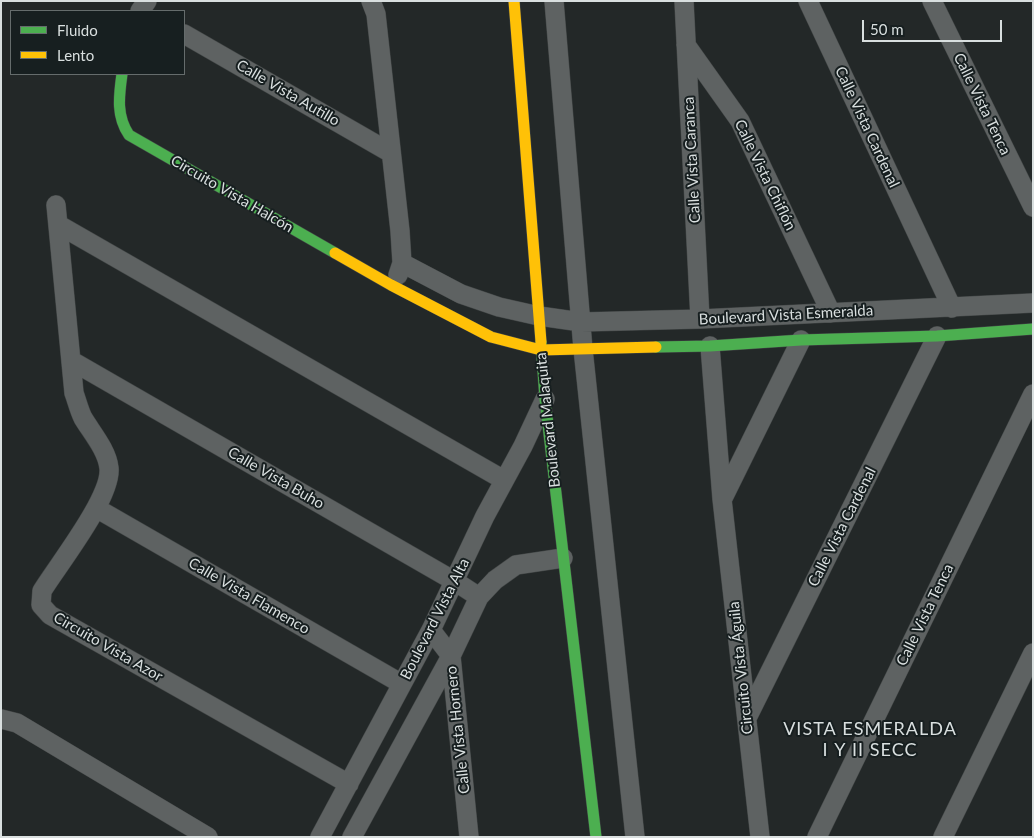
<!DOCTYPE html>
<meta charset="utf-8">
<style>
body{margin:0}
#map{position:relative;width:1034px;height:838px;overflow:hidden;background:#232828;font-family:Lato,sans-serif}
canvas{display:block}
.frame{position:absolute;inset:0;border:2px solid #d9dfdf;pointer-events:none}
.legend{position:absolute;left:10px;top:10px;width:175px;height:65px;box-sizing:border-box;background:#171f20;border:1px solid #656c6c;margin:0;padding:6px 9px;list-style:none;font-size:15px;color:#d9dfdf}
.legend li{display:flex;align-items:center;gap:10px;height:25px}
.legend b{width:25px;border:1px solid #656c6c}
.scale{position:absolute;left:862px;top:20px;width:140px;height:22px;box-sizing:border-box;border:2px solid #d9dfdf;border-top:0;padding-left:6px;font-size:15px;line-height:18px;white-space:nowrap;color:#d9dfdf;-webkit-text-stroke:4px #171f20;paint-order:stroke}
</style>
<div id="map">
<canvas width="1034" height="838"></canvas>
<div class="frame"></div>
<ul class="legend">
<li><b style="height:6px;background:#4caf50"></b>Fluido</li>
<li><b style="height:6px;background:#ffc107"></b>Lento</li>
</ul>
<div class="scale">50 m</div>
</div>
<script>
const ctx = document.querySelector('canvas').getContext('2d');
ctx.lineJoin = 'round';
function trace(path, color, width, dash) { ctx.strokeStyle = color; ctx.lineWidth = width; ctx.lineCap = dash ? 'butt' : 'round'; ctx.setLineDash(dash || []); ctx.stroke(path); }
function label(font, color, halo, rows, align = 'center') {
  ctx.font = font + ' Lato,sans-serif'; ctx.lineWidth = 4; ctx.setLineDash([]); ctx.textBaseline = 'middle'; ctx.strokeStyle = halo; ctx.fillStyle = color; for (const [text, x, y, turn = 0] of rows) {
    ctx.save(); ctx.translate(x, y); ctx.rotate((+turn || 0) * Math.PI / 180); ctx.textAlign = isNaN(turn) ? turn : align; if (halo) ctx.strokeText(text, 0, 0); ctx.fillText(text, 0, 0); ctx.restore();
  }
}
const street = new Path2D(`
 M371 1 376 14 400 231 402 263 398 275
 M554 1 583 349 635 837
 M684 1 700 319
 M808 1 952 308
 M932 1 1033 207
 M140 11 147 1
 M184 34 391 153
 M686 45 740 121 831 313
 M56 205 74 393C77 401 79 410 83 418 92 433 107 450 109 468 112 497 58 565 42 591L41 605 50 615 349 784
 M59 225 504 480
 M402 263 461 294 499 307 539 316 581 322 700 319 1033 303
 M710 346 722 499 760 837
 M72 361 456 582 479 597
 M723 498 801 340
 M96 508 402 684
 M431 630 451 656 469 837
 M747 718 937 336
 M1 719 17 723 208 837
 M320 837 431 630 485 516 523 446 545 399
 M352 837 451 656 479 597 495 580 516 565 563 558
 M817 837 1033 394
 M943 837 1033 653`);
const fast = new Path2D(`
 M122 74C119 96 116 116 129 135L335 253
 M541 342 545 399 596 837
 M656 347 710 346 801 340 937 336 1033 329`);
const slow = new Path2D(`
 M514 1 541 342
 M335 253 391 285 491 337 541 350 656 347`);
const streetNames = [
 ["Calle Vista Autillo",288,93,30],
 ["Calle Vista Tenca",982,104,64],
 ["Calle Vista Cardenal",867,127,65],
 ["Calle Vista Caranca",692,160,-93],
 ["Calle Vista Chiflón",765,175,64],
 ["Circuito Vista Halcón",232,194,30],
 ["Boulevard Vista Esmeralda",786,315,-3],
 ["Boulevard Malaquita",548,420,-96],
 ["Calle Vista Buho",276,478,30],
 ["Calle Vista Cardenal",842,527,-63],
 ["Calle Vista Flamenco",249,596,30],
 ["Calle Vista Tenca",925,615,-64],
 ["Boulevard Vista Alta",435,619,-63],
 ["Circuito Vista Azor",108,647,30],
 ["Circuito Vista Águila",741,668,-96],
 ["Calle Vista Hornero",458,730,-96]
];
const quarterNames = [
 ["VISTA ESMERALDA",870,729],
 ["I Y II SECC",870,750]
];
trace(street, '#424646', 20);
trace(fast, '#424646', 12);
trace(slow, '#424646', 12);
trace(street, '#5e6262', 19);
trace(fast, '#4caf50', 11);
trace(slow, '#ffc107', 11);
label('15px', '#d9dfdf', '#171f20', streetNames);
ctx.letterSpacing = '1px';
label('18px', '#d9dfdf', '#171f20', quarterNames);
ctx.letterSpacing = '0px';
</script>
